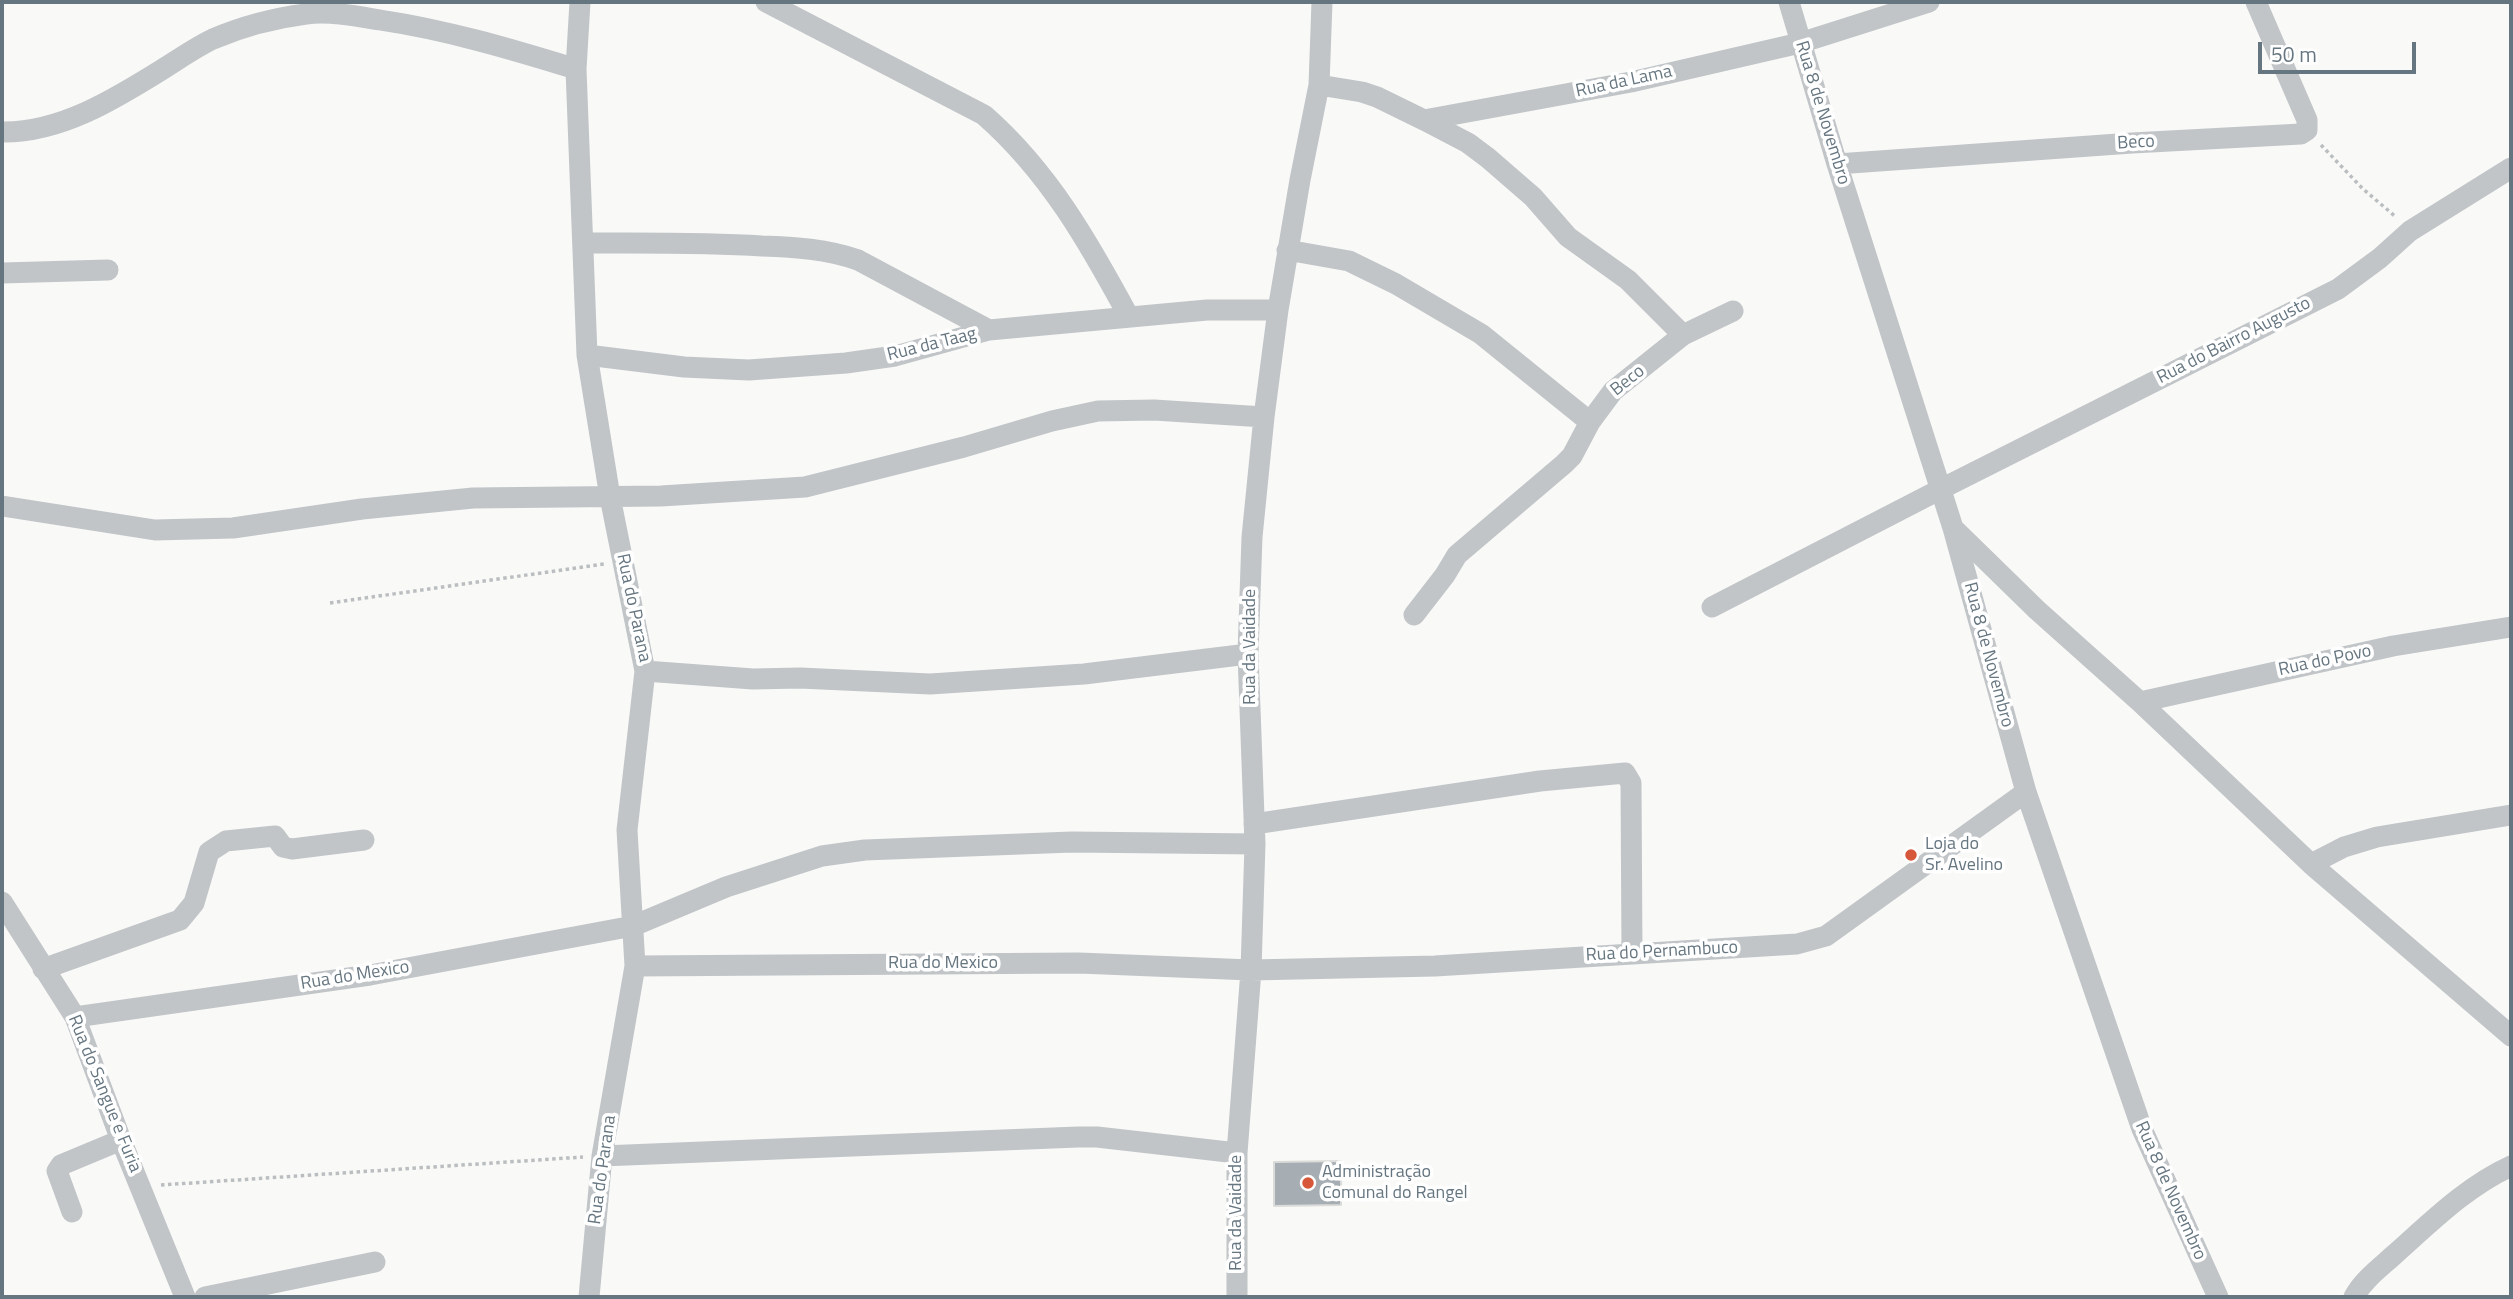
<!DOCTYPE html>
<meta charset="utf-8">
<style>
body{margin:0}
#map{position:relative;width:2513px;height:1299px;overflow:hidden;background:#f9f9f7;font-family:"Titillium Web",sans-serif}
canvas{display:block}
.frame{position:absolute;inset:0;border:4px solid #667680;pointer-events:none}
.scale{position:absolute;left:2258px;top:42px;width:158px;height:32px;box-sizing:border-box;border:4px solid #667680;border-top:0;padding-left:9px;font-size:21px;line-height:24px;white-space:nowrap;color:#667680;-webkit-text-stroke:5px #fff;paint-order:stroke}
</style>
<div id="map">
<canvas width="2513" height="1299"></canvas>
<div class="frame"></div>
<div class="scale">50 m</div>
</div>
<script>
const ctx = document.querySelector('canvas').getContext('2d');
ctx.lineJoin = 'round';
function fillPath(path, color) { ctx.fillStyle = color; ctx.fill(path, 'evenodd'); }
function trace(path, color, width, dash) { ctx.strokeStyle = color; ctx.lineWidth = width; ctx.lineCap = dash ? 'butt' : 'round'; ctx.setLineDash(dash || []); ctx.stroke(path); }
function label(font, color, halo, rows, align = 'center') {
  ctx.font = font + ' "Titillium Web",sans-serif'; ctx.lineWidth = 7; ctx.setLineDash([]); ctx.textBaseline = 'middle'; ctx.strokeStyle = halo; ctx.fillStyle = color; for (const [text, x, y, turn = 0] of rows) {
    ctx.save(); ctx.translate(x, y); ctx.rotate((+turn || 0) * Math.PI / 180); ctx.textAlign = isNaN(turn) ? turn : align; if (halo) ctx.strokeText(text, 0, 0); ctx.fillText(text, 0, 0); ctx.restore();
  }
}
const building = new Path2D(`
 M1341 1161V1205L1274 1206V1162Z`);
const path = new Path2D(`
 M2321 145 2363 189 2396 217
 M330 603 604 564
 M161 1185 583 1157`);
const street = new Path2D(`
 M580 2 576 69 587 355 610 497 645 671 627 830 635 966 602 1156 589 1297
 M766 2 984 115C1049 172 1089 243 1129 317
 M1789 2 1837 164 1953 528 2026 792 2142 1129 2218 1297
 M1319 85 1362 92 1377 97 1424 120 1631 82 1800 43 1929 2
 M1424 120 1468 143 1488 158 1533 197 1568 237 1628 280 1683 335
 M2 132C60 133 115 99 163 69 179 59 196 47 213 39 241 27 275 18 306 14 330 11 356 16 380 20 447 30 511 49 576 69
 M1837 164 2132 143 2301 134 2307 130V120L2256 2
 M583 243C643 243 702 242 762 246 794 247 827 249 858 260L989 330
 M1287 250 1349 261 1396 284 1481 334 1590 422
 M2 273 108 270
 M587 355 684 367 749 370 846 363 895 356 989 330 1207 310H1278
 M2 506 155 530 233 528 362 509 473 498 661 496 805 487 964 447 1052 421 1098 411 1154 410 1264 417
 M1954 529 2037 610 2140 702 2311 864 2511 1036
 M1712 607 1941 489 2338 289 2380 258 2410 231 2511 168
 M1414 615 1445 575 1457 555 1564 464 1572 456 1590 422 1613 391 1683 335 1733 311
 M645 671 753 679 800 678 930 684 1084 674 1248 654
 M2140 702 2393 646 2511 627
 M1254 824 1540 781 1625 773 1631 783 1632 954
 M2311 864 2344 847 2377 837 2511 815
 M2 902 75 1017 121 1140 185 1297
 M635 966 1079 963 1251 970 1435 966 1797 944 1826 936 2026 792
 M43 969 180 920 194 903 209 852 226 841 275 836 283 847 292 849 364 840
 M75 1017 370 975 633 926 726 887 822 856 865 850 1072 842 1255 844
 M602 1156 1078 1137H1097L1237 1153
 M72 1212 57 1171 61 1165 121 1140
 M205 1297 375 1262
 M1237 1297V1153L1251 970 1255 844 1248 654 1252 537 1264 417 1278 310 1300 180 1319 85 1322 2
 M2354 1297C2363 1280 2381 1267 2395 1254 2431 1222 2467 1186 2511 1166`);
const markers = [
 [1911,855,7,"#d6573a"],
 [1308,1183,7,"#d6573a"]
];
const streetNames = [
 ["Rua da Lama",1624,82,-12],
 ["Rua 8 de Novembro",1822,113,73],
 ["Beco",2136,143,-3],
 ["Rua do Bairro Augusto",2234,341,-27],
 ["Rua da Taag",932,345,-14],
 ["Beco",1628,381,-39],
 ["Rua do Parana",633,608,78],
 ["Rua da Vaidade",1251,647,-90],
 ["Rua 8 de Novembro",1988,655,75],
 ["Rua do Povo",2325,661,-12],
 ["Rua do Pernambuco",1662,952,-3],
 ["Rua do Mexico",943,964],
 ["Rua do Mexico",355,976,-9],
 ["Rua do Sangue e Furia",104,1094,68],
 ["Rua do Parana",603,1170,-82],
 ["Rua 8 de Novembro",2170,1191,66],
 ["Rua da Vaidade",1237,1213,-90]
];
const poiNames = [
 ["Loja do",1925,845],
 ["Sr. Avelino",1925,866],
 ["Administração",1322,1173],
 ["Comunal do Rangel",1322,1194]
];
fillPath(building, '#a6aeb4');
trace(building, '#dbdbd9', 2);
trace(path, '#bbbec0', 3.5, [3.5, 3.5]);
trace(street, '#c1c5c8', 21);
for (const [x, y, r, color] of markers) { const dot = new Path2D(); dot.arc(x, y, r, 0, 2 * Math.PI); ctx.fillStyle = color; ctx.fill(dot); trace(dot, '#fff', 2.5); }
label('18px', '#667680', '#fff', streetNames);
label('18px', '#667680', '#fff', poiNames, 'left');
</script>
